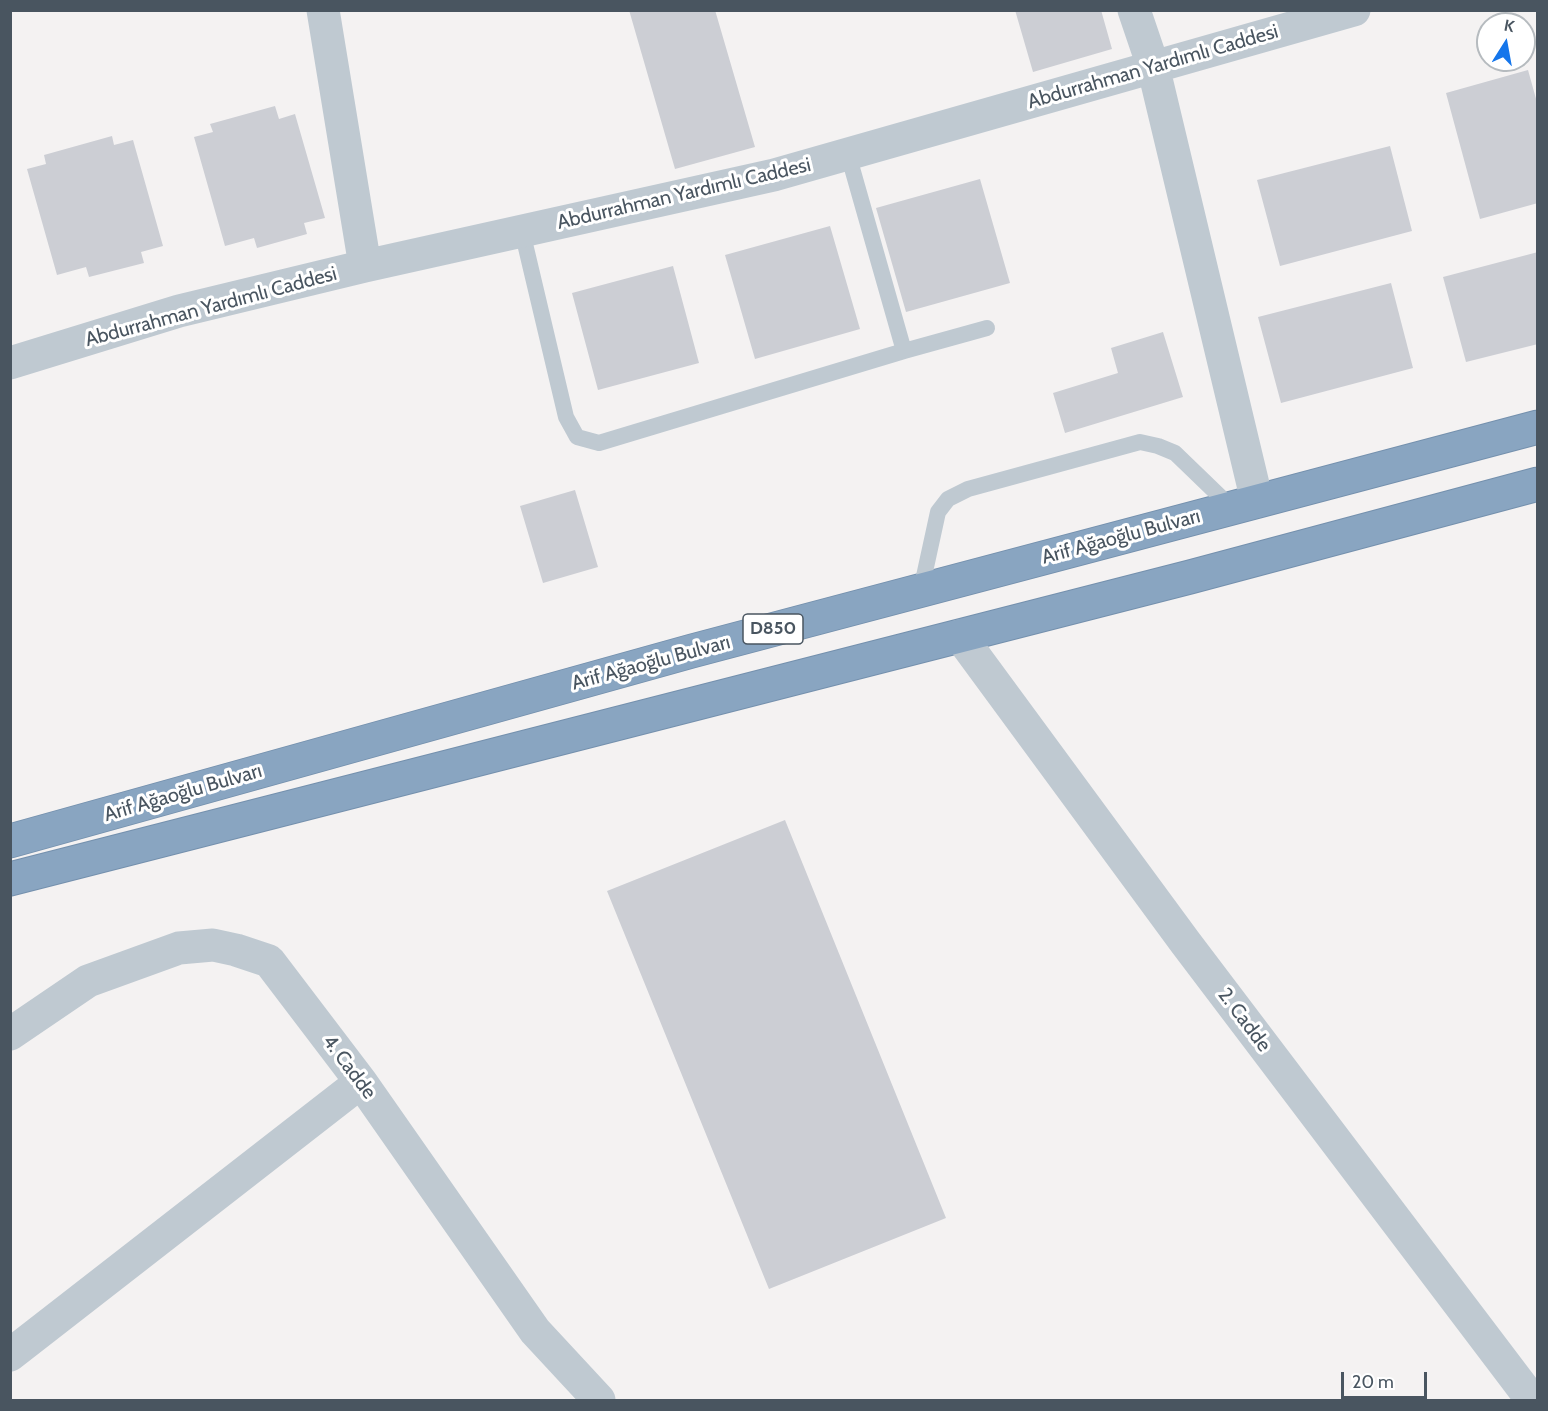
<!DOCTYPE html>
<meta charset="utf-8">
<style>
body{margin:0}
#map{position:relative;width:1548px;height:1411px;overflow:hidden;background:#f4f2f2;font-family:Cabin,sans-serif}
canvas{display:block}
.frame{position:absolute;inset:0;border:12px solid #495560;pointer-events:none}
.north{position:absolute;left:1476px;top:12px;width:60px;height:60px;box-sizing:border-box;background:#fff;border:2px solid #b6bbbf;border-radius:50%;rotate:11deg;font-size:16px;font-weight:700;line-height:24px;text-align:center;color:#495560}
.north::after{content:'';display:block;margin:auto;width:21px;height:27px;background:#1576eb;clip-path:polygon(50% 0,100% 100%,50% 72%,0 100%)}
.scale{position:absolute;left:1341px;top:1372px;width:86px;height:27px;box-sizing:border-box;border:3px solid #495560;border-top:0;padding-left:8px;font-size:18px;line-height:21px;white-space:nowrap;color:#495560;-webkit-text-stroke:4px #fff;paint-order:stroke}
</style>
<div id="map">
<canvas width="1548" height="1411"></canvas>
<div class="frame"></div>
<div class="north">K</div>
<div class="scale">20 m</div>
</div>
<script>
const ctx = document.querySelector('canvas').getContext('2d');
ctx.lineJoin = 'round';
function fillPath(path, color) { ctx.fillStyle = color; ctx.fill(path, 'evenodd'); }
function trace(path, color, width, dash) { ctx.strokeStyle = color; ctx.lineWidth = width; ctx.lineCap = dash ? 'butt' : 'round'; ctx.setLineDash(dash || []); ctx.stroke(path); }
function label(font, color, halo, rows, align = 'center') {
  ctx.font = font + ' Cabin,sans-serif'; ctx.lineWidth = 6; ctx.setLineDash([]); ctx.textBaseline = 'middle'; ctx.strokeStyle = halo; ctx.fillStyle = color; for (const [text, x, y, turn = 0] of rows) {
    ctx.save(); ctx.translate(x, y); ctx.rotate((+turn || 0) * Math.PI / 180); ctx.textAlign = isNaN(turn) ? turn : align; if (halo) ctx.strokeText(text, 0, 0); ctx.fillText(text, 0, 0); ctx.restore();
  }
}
const building = new Path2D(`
 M629 10H715L755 147 675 169Z
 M1015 10H1101L1112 49 1033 72Z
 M1528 70 1538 106V203L1480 219 1446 93Z
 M275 106 279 119 295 114 325 218 304 223 307 234 257 248 254 238 225 246 194 137 213 132 210 124Z
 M112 136 114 145 133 140 163 246 141 252 144 263 89 277 86 267 57 275 27 169 46 164 44 155Z
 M1390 146 1412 231 1280 266 1257 180Z
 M980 179 1010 283 906 312 876 208Z
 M830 226 860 329 755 359 725 255Z
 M1538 252V344L1466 362 1443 277Z
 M673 266 699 363 598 390 572 293Z
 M1391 283 1413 368 1281 403 1258 317Z
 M1163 332 1183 397 1065 433 1053 393 1118 373 1111 348Z
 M575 490 598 567 543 583 520 506Z
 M785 820 946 1218 769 1289 607 891Z`);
const lane = new Path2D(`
 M522 231 566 417 577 437 599 443 904 351 848 154
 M904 351 987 328
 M921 590 938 512 948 499 968 489 1140 442 1158 446 1175 453 1232 508`);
const street = new Path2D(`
 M323 10 365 266
 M1134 10 1153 66 1257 501
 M10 363 179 311 365 266 774 175 1354 10
 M960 636 1185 942 1532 1400
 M10 1034 88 981 179 948 213 945 236 950 269 961 361 1082 535 1331 599 1400
 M10 1355 361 1082`);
const highway = new Path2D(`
 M10 841 692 651 1538 427
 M10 879 1190 577 1538 484`);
const shields = [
 [773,629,60]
];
const shieldNames = [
 ["D850",773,629]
];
const streetNames = [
 ["Abdurrahman Yardımlı Caddesi",1153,67,-16],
 ["Abdurrahman Yardımlı Caddesi",684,194,-13],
 ["Abdurrahman Yardımlı Caddesi",211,307,-15],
 ["Arif Ağaoğlu Bulvarı",1121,537,-15],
 ["Arif Ağaoğlu Bulvarı",651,663,-15],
 ["Arif Ağaoğlu Bulvarı",183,793,-16],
 ["2. Cadde",1244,1020,53],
 ["4. Cadde",349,1067,53]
];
fillPath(building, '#ccced4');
trace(highway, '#7490ad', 35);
trace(lane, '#bfc9d1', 16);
trace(street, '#bfc9d1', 33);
trace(highway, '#89a5c1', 33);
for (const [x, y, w] of shields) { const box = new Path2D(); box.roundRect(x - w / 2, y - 15, w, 30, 4.5); ctx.fillStyle = '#fff'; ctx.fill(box); trace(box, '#495560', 1.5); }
label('bold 18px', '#495560', null, shieldNames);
label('20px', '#495560', '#fff', streetNames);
</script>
